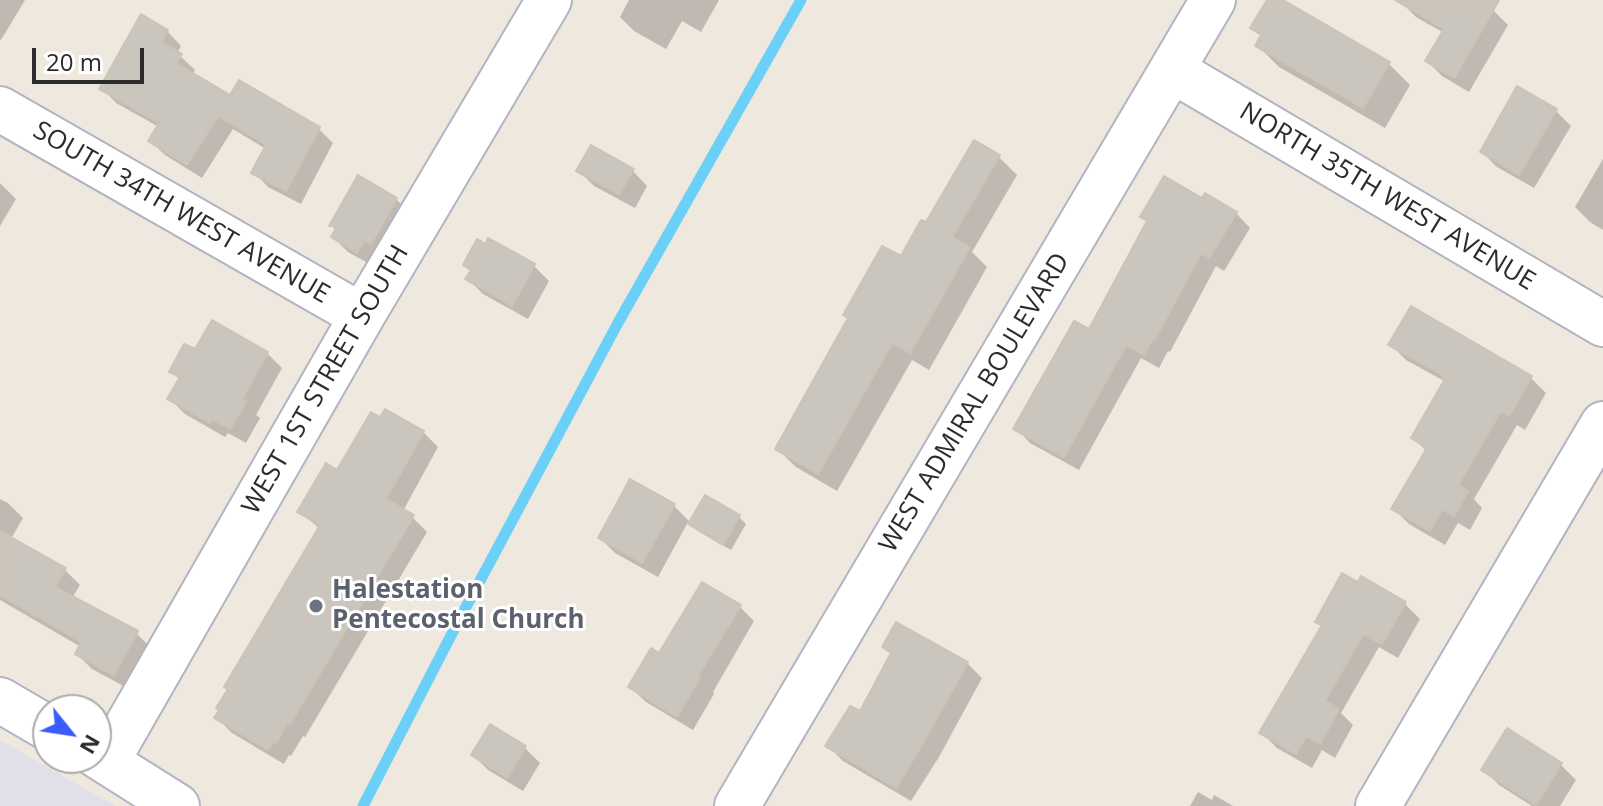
<!DOCTYPE html>
<style>
body{margin:0}
#map{position:relative;width:1603px;height:806px;overflow:hidden;background:#efe8de;font-family:"Open Sans",sans-serif}
canvas{display:block}
.north{position:absolute;left:32px;top:694px;width:80px;height:80px;box-sizing:border-box;background:#fff;border:2px solid #ababab;border-radius:50%;rotate:120deg;font-size:22px;font-weight:700;line-height:32px;text-align:center;color:#2c2c2c}
.north::after{content:'';display:block;margin:auto;width:28px;height:36px;background:#3a5cff;clip-path:polygon(50% 0,100% 100%,50% 72%,0 100%)}
.scale{position:absolute;left:32px;top:48px;width:112px;height:36px;box-sizing:border-box;border:4px solid #2c2c2c;border-top:0;padding-left:10px;font-size:24px;line-height:28px;white-space:nowrap;color:#2c2c2c;-webkit-text-stroke:6px #fff;paint-order:stroke}
</style>
<div id="map">
<canvas width="1603" height="806"></canvas>
<div class="north">N</div>
<div class="scale">20 m</div>
</div>
<script>
const ctx = document.querySelector('canvas').getContext('2d');
ctx.lineJoin = 'round';
function fillPath(path, color) { ctx.fillStyle = color; ctx.fill(path, 'evenodd'); }
function trace(path, color, width, dash) { ctx.strokeStyle = color; ctx.lineWidth = width; ctx.lineCap = dash ? 'butt' : 'round'; ctx.setLineDash(dash || []); ctx.stroke(path); }
function label(font, color, halo, rows, align = 'center') {
  ctx.font = font + ' "Open Sans",sans-serif'; ctx.lineWidth = 6; ctx.setLineDash([]); ctx.textBaseline = 'middle'; ctx.strokeStyle = halo; ctx.fillStyle = color; for (const [text, x, y, turn = 0] of rows) {
    ctx.save(); ctx.translate(x, y); ctx.rotate((+turn || 0) * Math.PI / 180); ctx.textAlign = isNaN(turn) ? turn : align; if (halo) ctx.strokeText(text, 0, 0); ctx.fillText(text, 0, 0); ctx.restore();
  }
}
const industrial = new Path2D(`
 M0 740 115 806H0Z`);
const shadow = new Path2D(`
 M0 0H25L1 40 0 39Z
 M629 0H719L701 32 682 21 666 49 634 31 620 17Z
 M1402 0H1476L1493 10 1508 25 1469 92 1442 76 1427 61 1444 33 1416 17 1401 2Z
 M1253 28 1389 64 1410 85 1385 128 1279 67 1257 45 1262 37Z
 M167 31 181 46 177 53 195 70 192 75 230 98 240 82 319 129 333 143 301 204 268 187 254 172 266 149 233 129 202 178 165 155 150 141 159 127 116 103 102 88Z
 M1556 111 1571 126 1534 188 1497 167 1482 152Z
 M975 143 999 157 1017 175 972 252 987 267 929 370 912 360 837 491 796 467 777 449 902 259 926 225Z
 M1603 159V230L1590 222 1575 207Z
 M632 170 647 186 635 208 594 186 579 171Z
 M0 183 16 199 0 226Z
 M396 199 411 214 373 266 348 252 333 237 337 231 331 225Z
 M1202 201 1236 213 1250 228 1224 271 1216 266 1170 352 1168 351 1159 368 1141 358 1079 470 1030 443 1016 428 1090 332 1148 222Z
 M465 265 534 266 549 281 528 319 483 294 468 279 472 272Z
 M1391 345 1531 378 1546 393 1525 430 1517 425 1474 499 1482 508 1470 530 1458 523 1445 545 1409 524 1394 509 1427 452 1414 438 1446 382 1406 360Z
 M196 352 267 353 282 368 256 415 260 418 246 443 228 433 225 437 185 414 170 399 180 380 172 371Z
 M423 432 438 447 403 511 412 517 427 532 305 737 303 736 291 756 289 755 284 764 232 733 217 718 320 529 300 512 338 472Z
 M0 499 8 503 23 518 11 539 65 570 80 585 72 598 136 633 151 648 129 689 92 669 77 654 81 647 0 600Z
 M674 506 691 523 739 517 746 524 731 550 698 531 688 522 658 577 615 553 600 538Z
 M1361 579 1405 604 1420 619 1398 658 1379 647 1341 713 1353 725 1335 758 1322 750 1312 768 1277 748 1262 733 1323 627 1318 621 1358 584Z
 M739 606 754 621 713 692 714 694 693 730 646 702 630 687 660 655Z
 M885 647 967 663 982 678 939 757 911 801 843 761 828 746 860 714 892 655Z
 M490 727 525 748 540 763 523 791 488 770 473 755Z
 M1508 731 1561 765 1576 780 1560 806H1532L1499 785 1484 770Z
 M1198 792 1212 800 1214 795 1233 806H1190Z`);
const stream = new Path2D(`
 M363 806 459 620 619 321 801 0`);
const building = new Path2D(`
 M1267 0H1283L1390 62 1363 108 1255 46 1261 35 1250 28Z
 M1395 0H1499L1454 78 1425 61 1444 29Z
 M141 14 168 30 161 42 182 54 176 63 230 95 239 80 320 127 286 191 251 173 266 145 218 116 187 165 148 141 159 123 99 89Z
 M1517 86 1557 109 1519 175 1480 152Z
 M974 140 1000 155 952 237 970 247 910 353 892 343 818 474 775 449 848 318 843 315 882 246 901 256 921 220 926 222Z
 M591 145 634 169 619 194 576 171Z
 M358 175 397 198 371 244 365 240 357 253 331 237 337 226H329Z
 M1164 176 1202 198 1205 193 1237 212 1209 258 1201 253 1155 339 1153 338 1144 355 1126 345 1064 457 1013 429 1074 321 1089 329 1147 221 1140 217Z
 M488 238 535 264 512 306 465 279 471 270 463 265 477 239 486 244Z
 M1411 306 1532 376 1509 416 1501 411 1458 485 1468 491 1454 516 1442 509 1430 531 1391 509 1427 448 1411 438 1445 379 1443 378 1444 376 1388 345Z
 M212 320 268 352 242 399 246 402 230 429 212 419 210 423 167 399 180 377 169 372 184 344 195 349Z
 M385 409 424 431 386 499 414 515 290 724 288 722 276 743 273 741 268 750 214 718 219 710 216 708 228 689 224 687 320 525 297 512 326 463 337 470 371 412 380 417Z
 M630 479 675 504 642 563 598 538Z
 M705 495 740 515 723 545 688 524Z
 M0 531 66 568 55 587 138 631 114 675 75 654 81 642 0 595Z
 M1342 573 1358 582 1361 576 1406 602 1382 644 1363 634 1325 701 1339 709 1320 744 1306 736 1296 754 1259 733 1322 625 1315 622Z
 M702 582 741 605 698 676 700 677 677 717 628 687 651 648 659 653Z
 M896 622 968 662 924 741 896 788 825 746 850 706 860 711 891 653 882 647Z
 M490 724 526 746 507 778 471 755Z
 M1507 728 1562 763 1536 805 1481 770Z`);
const minor = new Path2D(`
 M1172 70 1603 324
 M0 109 362 316
 M0 700 48 728
 M96 755 177 806
 M107 761 362 316 549 0
 M737 806 1213 0
 M1378 806 1603 424`);
const markers = [
 [316,606,8,"#6b7280"]
];
const streetNames = [
 ["NORTH 35TH WEST AVENUE",1387,197,31],
 ["SOUTH 34TH WEST AVENUE",181,213,30],
 ["WEST 1ST STREET SOUTH",326,380,-60],
 ["WEST ADMIRAL BOULEVARD",975,403,-59]
];
const worshipNames = [
 ["Halestation",332,591],
 ["Pentecostal Church",332,621]
];
fillPath(industrial, '#e1dfe7');
fillPath(shadow, '#0003');
trace(stream, '#6ad0f7', 11);
fillPath(building, '#cac5bd');
trace(building, '#cbc4b7', 2);
trace(minor, '#b2b4c1', 48);
trace(minor, '#fff', 44);
for (const [x, y, r, color] of markers) { const dot = new Path2D(); dot.arc(x, y, r, 0, 2 * Math.PI); ctx.fillStyle = color; ctx.fill(dot); trace(dot, '#fff', 3); }
label('26px', '#2c2c2c', '#fff', streetNames);
label('bold 26px', '#5b616d', '#fff', worshipNames, 'left');
</script>
